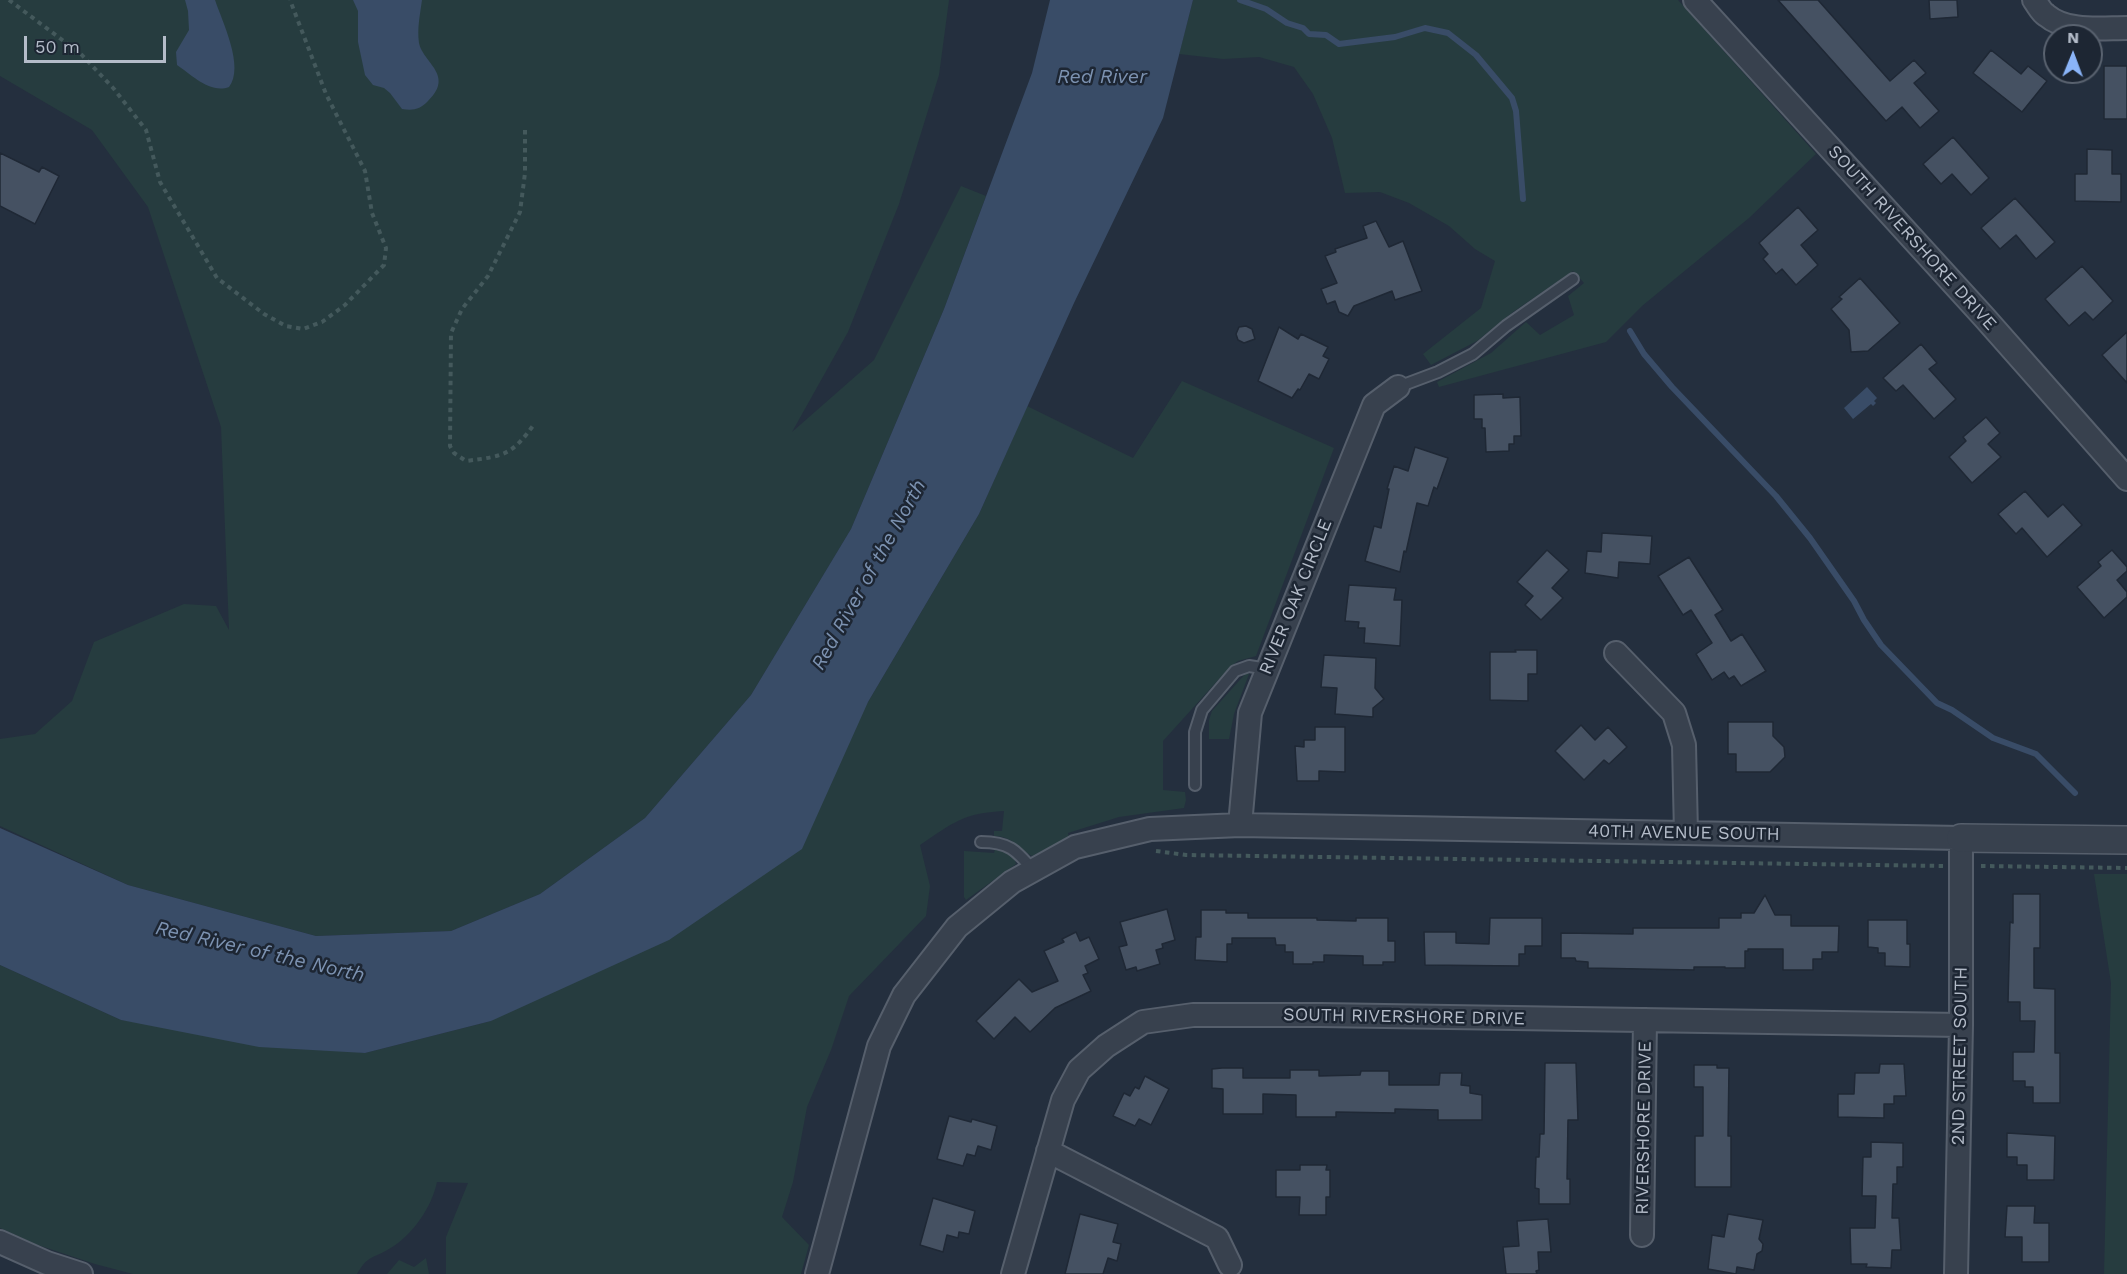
<!DOCTYPE html>
<style>
body{margin:0}
#map{position:relative;width:2127px;height:1274px;overflow:hidden;background:#242f3e;font-family:"Work Sans",sans-serif}
canvas{display:block}
.north{position:absolute;left:2043px;top:24px;width:60px;height:60px;box-sizing:border-box;background:#1d2633;border:2px solid #59626f;border-radius:50%;rotate:1deg;font-size:16px;font-weight:700;line-height:24px;text-align:center;color:#b4bcc9}
.north::after{content:'';display:block;margin:auto;width:21px;height:27px;background:#8ab4f8;clip-path:polygon(50% 0,100% 100%,50% 72%,0 100%)}
.scale{position:absolute;left:24px;top:36px;width:142px;height:27px;box-sizing:border-box;border:3px solid #b4bcc9;border-top:0;padding-left:8px;font-size:18px;line-height:21px;white-space:nowrap;color:#b4bcc9;-webkit-text-stroke:4px #1d2633;paint-order:stroke}
</style>
<div id="map">
<canvas width="2127" height="1274"></canvas>
<div class="north">N</div>
<div class="scale">50 m</div>
</div>
<script>
const ctx = document.querySelector('canvas').getContext('2d');
ctx.lineJoin = 'round';
function fillPath(path, color) { ctx.fillStyle = color; ctx.fill(path, 'evenodd'); }
function trace(path, color, width, dash) { ctx.strokeStyle = color; ctx.lineWidth = width; ctx.lineCap = dash ? 'butt' : 'round'; ctx.setLineDash(dash || []); ctx.stroke(path); }
function label(font, color, halo, rows, align = 'center') {
  ctx.font = font + ' "Work Sans",sans-serif'; ctx.lineWidth = 5; ctx.setLineDash([]); ctx.textBaseline = 'middle'; ctx.strokeStyle = halo; ctx.fillStyle = color; for (const [text, x, y, turn = 0] of rows) {
    ctx.save(); ctx.translate(x, y); ctx.rotate((+turn || 0) * Math.PI / 180); ctx.textAlign = isNaN(turn) ? turn : align; if (halo) ctx.strokeText(text, 0, 0); ctx.fillText(text, 0, 0); ctx.restore();
  }
}
const green = new Path2D(`
 M0 0H949L939 75 899 204 848 332 792 432 874 360 961 186 986 196 944 309 851 529 751 695 645 818 540 894 451 931 316 936 128 885 0 826V739L35 734 72 701 94 642 184 604 216 606 229 630 221 427 148 207 92 130 0 76Z
 M1193 0H1678L1816 154 1749 218 1642 306 1606 342 1439 387 1437 382 1491 353 1526 322 1540 335 1574 315 1568 296 1584 283 1573 271 1513 312 1477 341 1431 365 1423 354 1481 308 1495 261 1475 249 1449 226 1409 203 1380 192 1345 193 1332 138 1313 94 1294 67 1259 57 1223 59 1179 54Z
 M1182 381 1334 448 1256 656 1238 661 1229 668 1163 741V790L1185 792 1186 800 1184 808 1119 817 1068 833 1069 838 1032 856C1018 848 1012 836 994 836V831H1002L1004 811C963 813 953 823 920 845L930 886 926 916 849 996 831 1050 807 1107 793 1182 782 1217 809 1245 801 1274H446V1237L468 1183 437 1182C432 1207 412 1236 389 1249 372 1259 368 1255 357 1274H133L95 1264 35 1244 0 1228V965L121 1020 365 1053 491 1021 868 702 979 514 1027 406 1133 458Z
 M1247 672 1249 674 1234 714 1229 739H1209V720L1212 711Z
 M995 849C1006 850 1014 852 1016 864L966 900 964 897V851L994 853Z
 M2094 874H2127V1274H2104L2111 983Z
 M426 1258 429 1274H387L399 1260 414 1267Z`);
const water = new Path2D(`
 M185 0H215C222 21 245 67 229 87 210 94 192 75 177 65L176 52 189 30 188 11Z
 M353 0H422C420 15 417 28 419 43 423 63 455 75 428 101 420 109 414 111 402 109L390 93 384 88 373 85 365 75 358 42V11Z
 M1050 0H1193L1163 118 1074 303 979 514 868 702 802 849 669 940 491 1021 365 1053 259 1047 121 1020 0 965V828L128 885 316 936 451 931 540 894 645 818 751 695 851 529 944 309 1032 73Z
 M1867 387 1877 398 1874 401 1876 403 1873 406 1871 404 1853 419 1844 408Z`);
const stream = new Path2D(`
 M1240 0 1266 9 1287 23 1303 28 1309 34 1326 35 1339 44 1395 37 1425 28 1448 33 1476 55 1512 98 1516 111 1523 199
 M1630 331 1644 354 1672 387 1776 496 1810 538 1854 601 1864 620 1881 645 1937 703 1952 710 1993 738 2036 754 2075 793`);
const building = new Path2D(`
 M1778 0H1818L1890 81 1914 60 1926 73 1914 83 1939 111 1920 128 1902 107 1886 121Z
 M1929 0H1957L1958 17 1930 19Z
 M1991 50 2021 74 2028 66 2047 81 2022 112 1973 73Z
 M2104 66H2127V119H2104Z
 M1953 137 1989 178 1971 195 1952 174 1941 184 1923 164Z
 M2087 149 2112 150V174H2121V202L2075 201V174H2087Z
 M0 153 39 172 42 167 59 176 35 224 0 206Z
 M2015 198 2055 242 2036 259 2016 235 2000 249 1981 228Z
 M1798 207 1818 230 1801 245 1818 265 1796 285 1782 269 1776 274 1763 259 1768 254 1759 243Z
 M1376 221 1389 247 1403 241 1422 291 1395 300 1392 291 1354 306 1348 316 1339 312 1335 301 1327 304 1321 289 1337 283 1325 256 1336 252 1335 249 1367 238 1363 226Z
 M2082 266 2113 301 2093 320 2085 312 2069 326 2045 299Z
 M1860 278 1900 323 1868 351 1851 352 1849 330 1831 309 1842 299 1839 297Z
 M1246 326 1252 329 1255 339 1244 343 1238 340 1236 334 1239 327Z
 M1279 327 1298 339 1301 334 1328 347 1323 356 1329 359 1319 379 1309 374 1300 390 1298 389 1292 398 1258 381Z
 M2127 332V383L2102 355Z
 M1921 344 1937 363 1929 369 1956 399 1934 419 1903 385 1896 391 1883 378Z
 M1503 394V398L1520 397 1521 436H1514V444H1509V451L1486 452 1485 428H1482V419H1474V395Z
 M1986 417 2000 433 1988 444 2001 457 1972 483 1949 457 1966 441 1963 437Z
 M1415 447 1448 458 1437 489 1434 487 1428 506 1417 503 1406 552 1404 551 1400 572 1365 561 1374 526 1381 528 1389 489H1387L1394 466 1408 471Z
 M2025 491 2048 517 2063 504 2082 525 2047 557 2022 528 2016 534 1998 514Z
 M1602 533 1652 536 1650 564 1619 562 1618 578 1585 573 1587 551 1601 552Z
 M1547 550 1569 570 1552 588 1563 598 1541 620 1525 605 1533 596 1517 582Z
 M2112 550 2127 567V571L2117 580 2127 592V597L2104 618 2077 587 2101 566 2098 562Z
 M1689 557 1723 610 1715 615 1731 641 1742 634 1766 671 1741 686 1734 676 1729 679 1724 672 1712 680 1696 654 1712 643 1691 610 1683 615 1658 576Z
 M1349 585 1396 588 1394 600H1402L1400 646 1364 643 1365 628H1358L1359 622 1345 621Z
 M1515 650H1537V674H1528V701L1490 700V652H1516Z
 M1324 655 1376 658 1375 688 1384 699 1373 708V717L1335 714 1337 688 1321 687Z
 M1728 722H1773V736L1784 747 1785 757 1770 772H1736V754H1728Z
 M1581 725 1595 740 1608 727 1627 747 1609 764 1604 760 1584 780 1555 751Z
 M1315 727H1345V772L1319 771V781H1297L1295 746 1304 747V740H1315Z
 M2013 894H2040V948H2034V988L2055 989V1053H2060V1103H2033V1087H2025V1081H2013V1052H2034L2035 1021H2020V1002H2008L2010 922 2013 923Z
 M1765 895 1775 915H1791V926H1839L1838 952H1822V959H1813V970H1783V949H1748V951H1745V968H1725V967H1694V970L1588 968V962L1576 961 1575 958H1561V933L1633 934V928H1719V918H1741V913H1754Z
 M1167 909 1175 940 1162 944 1163 948 1156 950 1160 964 1137 971 1136 967 1126 970 1119 947 1127 945 1120 922Z
 M1201 910H1226V913H1248V918H1317V920L1356 921V918H1388V941H1395V962H1383V965H1363V956L1324 955V962H1313V964H1293V952H1285V945H1276L1275 938H1232V944H1227V962L1195 960 1196 937H1201Z
 M1490 918H1542V946H1525V954H1519V966L1425 965 1424 932H1456V943L1489 944Z
 M1868 920H1907V944H1910V967L1885 966V953H1878V948L1868 947Z
 M1076 932 1080 941 1089 937 1099 959 1085 966 1088 973 1083 975 1091 991 1055 1008 1030 1032 1015 1017 994 1039 976 1021 1019 979 1032 992 1058 981 1044 951 1064 942 1062 939Z
 M1545 1063H1576L1578 1120H1568L1567 1179H1570V1204H1539V1189L1535 1188 1536 1157H1539L1540 1134H1544Z
 M1880 1064H1904L1906 1096H1894V1104H1884V1118L1838 1117V1094H1854L1855 1073H1879Z
 M1694 1065H1717V1068H1729L1728 1136H1731V1187H1695V1136H1703V1087H1694Z
 M1222 1068H1243V1078H1290V1070H1319V1076L1360 1075 1361 1071H1389V1085H1439L1440 1073H1462L1461 1085 1470 1086V1093L1482 1095V1120H1438V1110L1395 1109V1113L1336 1112V1117H1296V1095L1263 1094V1114H1223V1089L1212 1088V1069Z
 M1145 1076 1169 1089 1151 1125 1139 1119 1135 1126 1113 1116 1124 1093 1130 1096 1135 1087 1139 1089Z
 M949 1116 971 1122 972 1119 997 1126 991 1150 978 1146 975 1156 967 1154 963 1166 937 1159Z
 M2007 1133 2055 1136 2054 1180H2027V1165H2017V1157H2007Z
 M1871 1142 1903 1143V1167H1897V1184H1893L1892 1218H1899L1901 1250H1892L1891 1268 1866 1267 1867 1264H1851L1850 1228H1875L1876 1196H1862L1863 1157H1871Z
 M1300 1165H1327L1326 1170H1330V1197H1326V1215H1299L1300 1197H1276V1170H1300Z
 M933 1198 975 1211 969 1234 959 1232 958 1238 947 1235 943 1252 920 1245Z
 M2007 1206H2035L2034 1223H2049V1262H2022V1237H2005Z
 M1080 1214 1118 1224 1113 1242 1121 1244 1117 1261 1108 1258 1103 1274H1065Z
 M1728 1214 1763 1220 1759 1239 1763 1244 1762 1251 1757 1254 1754 1270 1737 1267 1736 1274 1708 1269 1712 1235 1724 1237Z
 M1548 1219 1551 1252H1538L1539 1270 1536 1271 1537 1274H1506L1503 1247 1519 1246 1517 1221Z`);
const path = new Path2D(`
 M9 0 81 54 114 89 146 130 160 182 217 278 264 314 286 326 303 329 322 322 345 305 384 265 386 248 372 213 365 171 326 94 290 0
 M525 130V173L520 212 488 276 462 309 451 333 450 446 454 453 466 461C505 456 512 455 535 423
 M1156 851 1186 855 1943 866
 M1981 866 2127 868`);
const service = new Path2D(`
 M1398 387 1438 372 1473 354 1506 326 1573 279
 M1195 785V732L1202 710 1235 671 1249 666 1268 669
 M981 842C1009 842 1016 850 1033 870`);
const minor = new Path2D(`
 M1695 0 1984 317 2127 479
 M2034 0C2038 5 2041 12 2046 15 2067 33 2101 28 2127 28
 M1616 653 1674 713 1684 745 1686 833
 M1240 825 1250 713 1374 405 1398 387
 M1048 1151 1217 1238 1230 1265
 M1642 1235 1645 1020
 M0 1242 47 1263 81 1274
 M817 1274 879 1046 904 995 957 927 1012 882 1075 847 1150 829 1240 825 1961 838V1025L1956 1274
 M1013 1274 1063 1100 1079 1070 1106 1046 1143 1022 1193 1015H1321L1961 1025`);
const tertiary = new Path2D(`
 M1961 838 2127 840`);
const streetNames = [
 ["SOUTH RIVERSHORE DRIVE",1912,238,48],
 ["RIVER OAK CIRCLE",1296,597,-68],
 ["40TH AVENUE SOUTH",1684,833,1],
 ["SOUTH RIVERSHORE DRIVE",1404,1017,1],
 ["2ND STREET SOUTH",1960,1056,-89],
 ["RIVERSHORE DRIVE",1644,1128,-89]
];
const waterNames = [
 ["Red River",1102,77],
 ["Red River of the North",869,575,-61],
 ["Red River of the North",260,952,13]
];
fillPath(green, '#263c3f');
fillPath(water, '#394c67');
trace(stream, '#394c67', 6);
fillPath(building, '#455162');
trace(building, '#1f2835', 1.5);
trace(service, '#565f6c', 14);
trace(minor, '#565f6c', 26);
trace(tertiary, '#565f6c', 30);
trace(path, '#44595c', 4, [4.5, 4.5]);
trace(service, '#38414e', 10);
trace(minor, '#38414e', 22);
trace(tertiary, '#38414e', 27);
label('18px', '#b4bcc9', '#1d2633', streetNames);
label('italic 20px', '#7c92b1', '#1d2633', waterNames);
</script>
